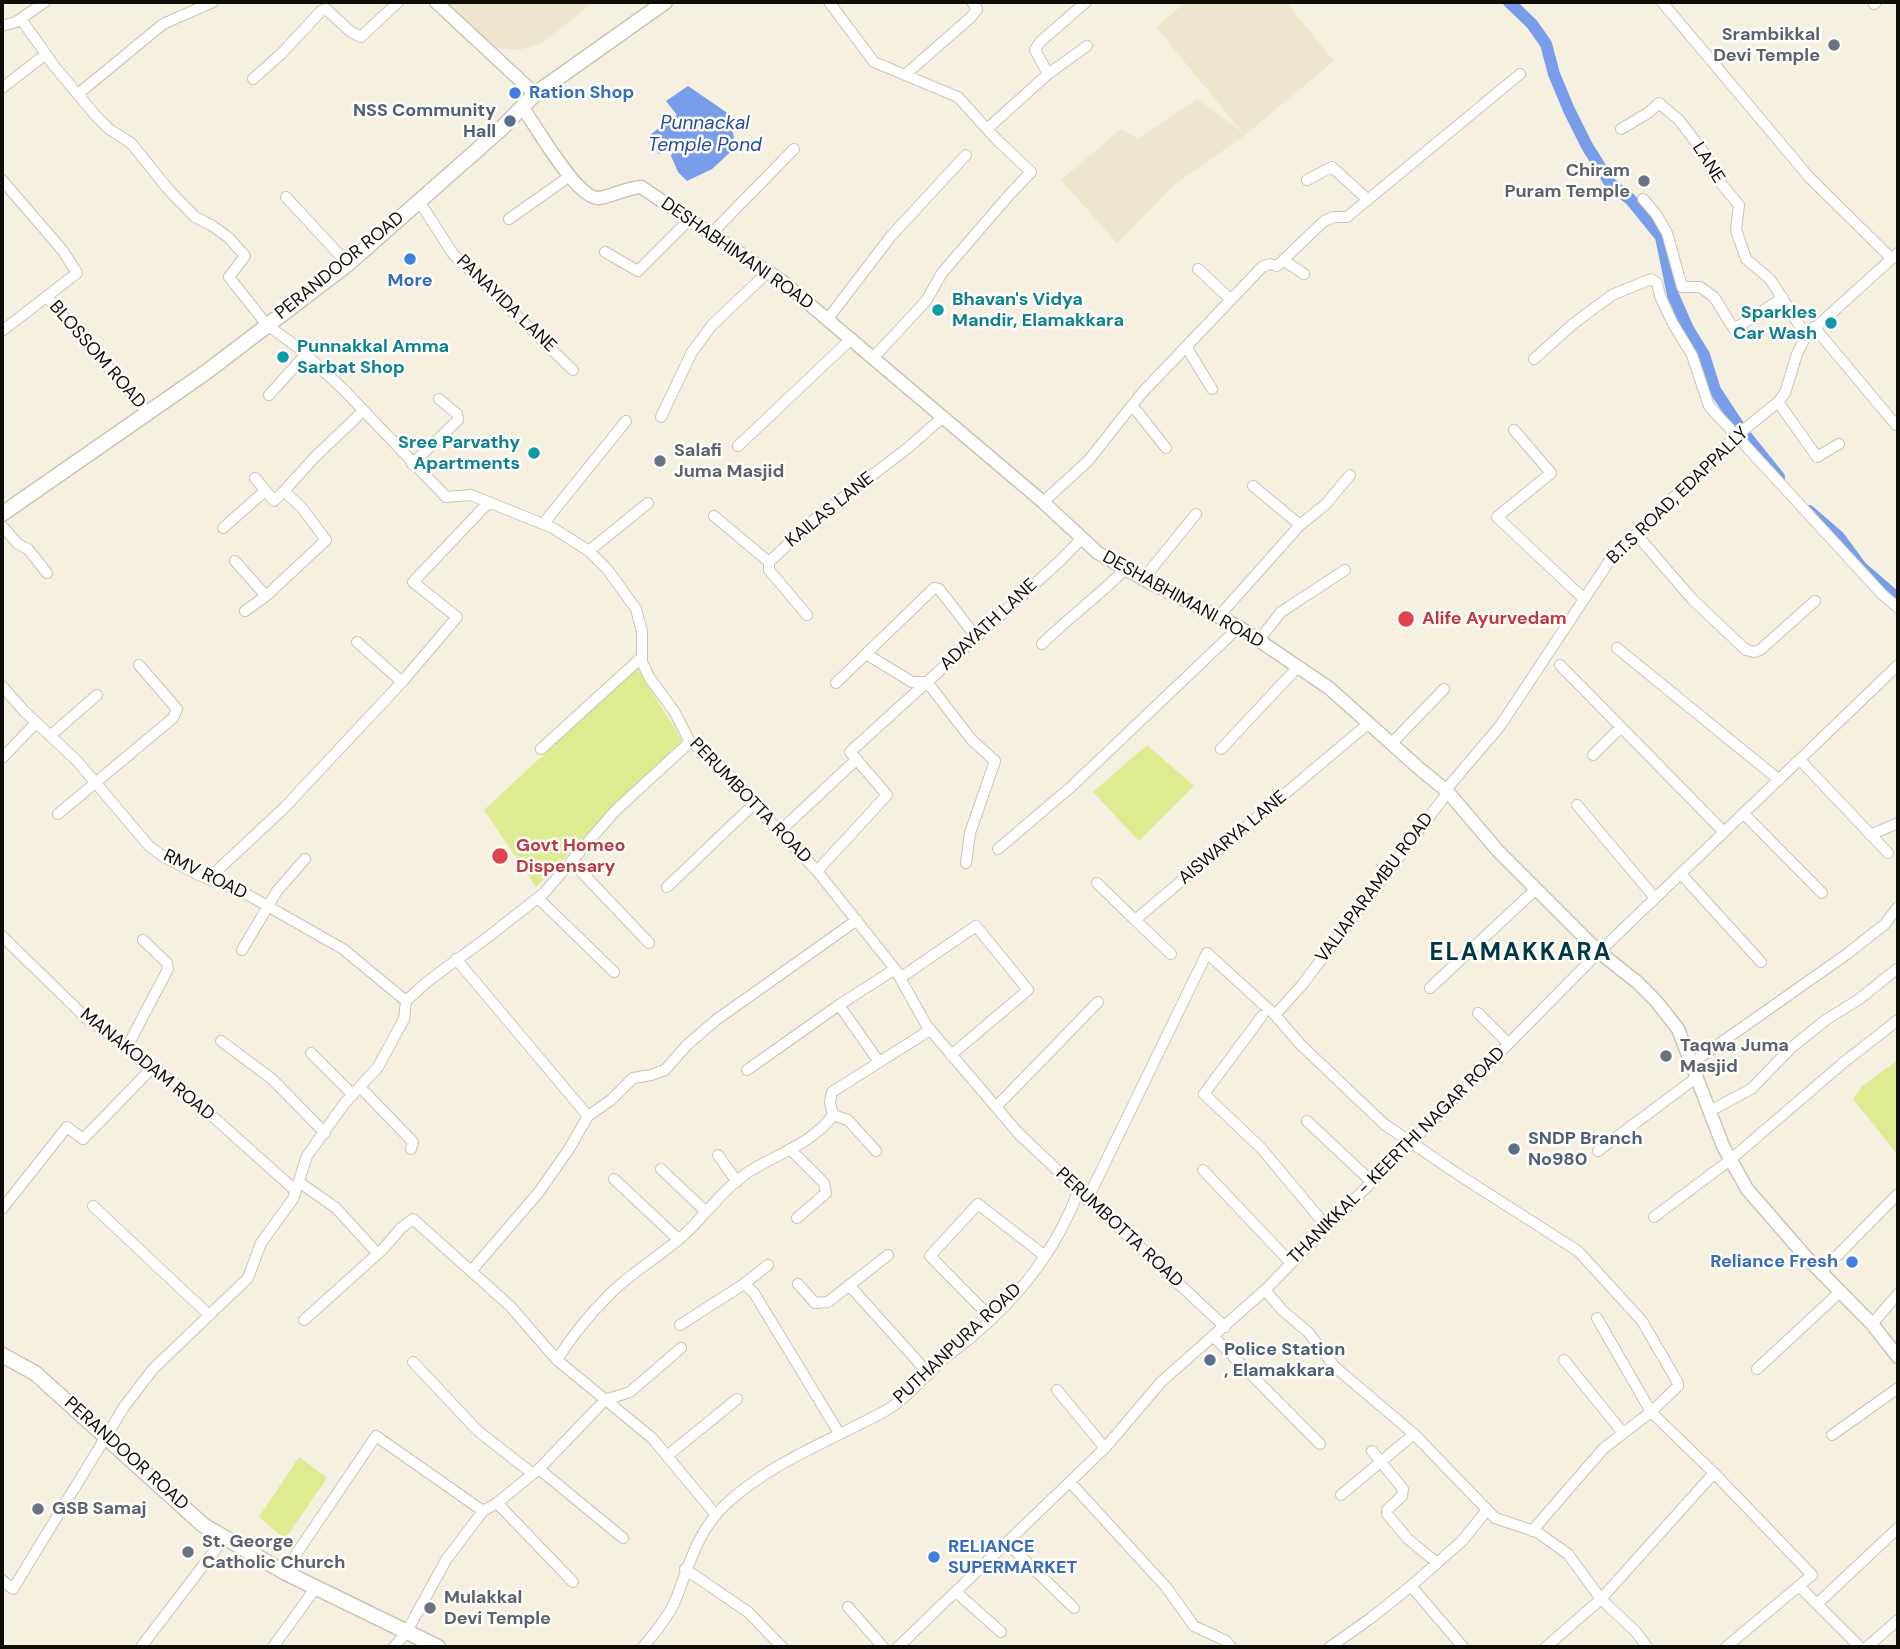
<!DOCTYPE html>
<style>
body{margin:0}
#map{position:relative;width:1900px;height:1649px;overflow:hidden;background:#f5f0e0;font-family:"DM Sans",sans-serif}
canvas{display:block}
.frame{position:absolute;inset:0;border:4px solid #0e0d08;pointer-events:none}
</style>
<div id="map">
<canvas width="1900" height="1649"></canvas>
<div class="frame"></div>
</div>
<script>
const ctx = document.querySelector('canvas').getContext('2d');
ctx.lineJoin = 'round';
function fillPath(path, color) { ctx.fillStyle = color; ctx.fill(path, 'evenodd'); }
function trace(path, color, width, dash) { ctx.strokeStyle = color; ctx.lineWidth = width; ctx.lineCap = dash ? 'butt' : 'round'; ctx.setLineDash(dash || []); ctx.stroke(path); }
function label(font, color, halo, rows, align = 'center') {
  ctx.font = font + ' "DM Sans",sans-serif'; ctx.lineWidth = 5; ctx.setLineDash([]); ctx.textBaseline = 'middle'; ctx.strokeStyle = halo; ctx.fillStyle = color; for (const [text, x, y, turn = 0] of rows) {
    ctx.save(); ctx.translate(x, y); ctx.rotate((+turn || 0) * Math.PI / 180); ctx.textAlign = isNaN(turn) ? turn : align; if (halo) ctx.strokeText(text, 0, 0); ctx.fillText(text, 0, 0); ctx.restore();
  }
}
const built = new Path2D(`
 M442 2H594L542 43 518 50 489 48Z
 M1186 2H1286L1334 61 1245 135 1174 185 1117 243 1061 180 1121 129 1138 139 1197 99 1242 132 1156 27Z`);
const green = new Path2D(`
 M637 668 682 740 536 887 484 810Z
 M1147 745 1194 786 1139 841 1093 792Z
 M1898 1060V1155L1853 1099 1862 1086Z
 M299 1457 327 1478 285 1539 259 1517Z`);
const water = new Path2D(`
 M688 86 729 114 736 147 712 169 687 181 678 172 671 156 676 144 659 154 647 137 677 115 666 101Z`);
const canal = new Path2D(`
 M1509 2 1532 24 1546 44 1554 74 1569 110 1587 146 1610 183 1631 200 1661 237 1673 295 1688 329 1704 355 1715 390 1742 431 1779 477
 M1809 511 1839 537 1861 567 1898 599`);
const minor = new Path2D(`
 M829 2 874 62 958 97 997 140 1031 172 1010 194 942 273 926 301 873 358
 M1662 2 1809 177 1892 259
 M1874 4 1876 2
 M21 19 55 67 96 116 109 129 131 143 168 189 195 217 211 225 228 237 245 256 229 277 267 325 300 349 343 389 446 497 471 495 553 528 589 551 607 569 636 609 642 632V662L649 677 674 711 690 742 709 755 737 782 762 813 817 871 895 969 927 1026 1019 1134 1225 1327
 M2 26 16 22 45 2
 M1048 74 1035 50 1040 42 1086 2
 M905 75 971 17 977 9 972 2
 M253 79 281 54 321 11 326 9 351 32 361 37 398 2
 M2 88 46 54
 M78 94 163 24 213 2
 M987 129 1048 74 1087 46
 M1621 129 1648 113 1659 103 1679 120 1708 158 1713 174 1739 205 1736 230 1746 259 1770 279 1806 336
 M2 180 63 251 77 273 2 331
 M1307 180 1332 167 1368 200
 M286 197 348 264
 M1643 199 1656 214 1667 233 1682 287H1700L1714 297 1734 329 1783 298
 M419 201 453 254 573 370
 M509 219 570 176
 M711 234 794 149
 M605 252 638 271 690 219
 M1283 260 1304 274
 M1198 269 1231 300
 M47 297 148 413
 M827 320 891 236 966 155
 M1814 327 1896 425
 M1187 348 1212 389
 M1534 359 1573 324 1612 295 1651 279 1657 283 1660 296 1672 322 1692 355 1709 406 1882 594 1898 608
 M269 395 306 354
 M1778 402 1817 457 1839 444
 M1132 405 1166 448
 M661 417 692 352 712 325 768 272
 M1514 430 1551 473 1497 517 1583 598
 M738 446 851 339
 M412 464 458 420 457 414 439 399
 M255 478 274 501 284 491
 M1253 486 1300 525
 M1043 502 1088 461 1141 394 1262 267 1270 264 1277 266 1324 221 1334 217H1347L1520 74
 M714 516 769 562
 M543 524 626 421
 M2 526 18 544 28 549 47 573
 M223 528 265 491
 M1636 534 1693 600 1746 650 1754 652 1760 650 1815 601
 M589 551 648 503
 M235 561 266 596
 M1143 579 1196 514
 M245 611 266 596 326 540 302 508 284 491 315 457 363 411
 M807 615 769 570V562L815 519 909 447 943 417
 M1219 616 1300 525 1326 504 1350 475
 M1259 640 1281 612 1345 570
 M357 642 402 682 457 617 413 582 489 502
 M1042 644C1069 617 1099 596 1125 569
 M1617 648 1779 780
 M866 654 912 682H927
 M1560 665 1724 832
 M836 683 934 588 939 589 977 638
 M2 686 24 711 78 762 149 846 164 857 199 875 241 891 343 949 406 1001
 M50 736 97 695
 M1391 744 1444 689
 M541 749 642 657
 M1221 749 1298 667
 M1593 755 1621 727
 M2 758 36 723
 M1800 760 1888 853
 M1577 805 1655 898
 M58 814 173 718 177 709 139 665
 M1744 814 1822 893
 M780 831 857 759
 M1870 835 1898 823
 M998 849 1072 786 1239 627
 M572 862 649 943
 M966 863 970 833 995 761 971 739 927 682 1061 560 1082 538
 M817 871 887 795 850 752 927 682
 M1681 874 1761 962
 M208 879 284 808 402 682
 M1097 883 1135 920
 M667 887 755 803
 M538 898 614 972
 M2 936 85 1017 182 1089 296 1191
 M242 950 277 891 305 859
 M1171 954 1135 920 1369 723
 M456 959 588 1116
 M900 978 976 926 1028 990 951 1055
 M1430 988 1536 889
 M839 1005 879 1062
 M1478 1013 1508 1043
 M1262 1016 1204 1094 1261 1148 1327 1227
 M221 1041 272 1079 325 1133
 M127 1047 168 969 167 963 143 940
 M311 1053 353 1095
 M1692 1063 1847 954 1885 924 1898 907
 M747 1070 839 1005 895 969
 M360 1087 413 1142 411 1149
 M996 1107 1098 1002
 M1710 1111 1751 1089 1792 1047 1827 1019 1858 1000 1897 969
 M833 1115 848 1120 876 1151
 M1307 1121 1372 1182
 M790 1149 824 1183 826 1193 797 1218
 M1598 1151 1697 1077
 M718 1155 737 1182
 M661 1169 705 1211
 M1203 1170 1291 1263
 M614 1179 678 1239
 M299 1182 336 1208 377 1253
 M1087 1200 1207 953 1275 1015
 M93 1206 208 1314
 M2 1209 67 1127 83 1139 153 1067
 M1654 1217 1730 1160 1843 1063 1898 1020
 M472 1270 539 1192 569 1149 588 1116 611 1100 633 1078 651 1075 665 1070 687 1045 716 1020 857 920
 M1822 1271 1898 1194
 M744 1284 768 1265
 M798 1284 815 1303 828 1302 888 1255
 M849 1285 929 1374
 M1265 1290 1282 1310 1308 1332 1335 1367 1414 1434 1495 1518 1537 1532 1568 1554 1601 1599 1636 1632 1647 1647
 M1597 1318 1651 1412 1714 1473 1812 1575 1726 1647
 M992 1319 930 1256 978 1204 1045 1256
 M304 1320 383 1249 401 1228 413 1219 510 1306 557 1360 652 1438 716 1515
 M1872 1324 1898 1294
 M680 1325 744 1284 754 1293 839 1433
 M1214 1337 1320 1444
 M557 1360C571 1337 591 1313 610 1294 633 1271 662 1255 685 1234 707 1213 724 1188 750 1171 779 1153 813 1143 833 1115L830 1102 832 1092 930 1030
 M1564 1360 1623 1433
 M413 1362 478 1431 533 1474
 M1757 1369 1841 1291
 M1057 1390 1105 1448
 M1832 1435 1898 1388
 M1372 1451 1403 1489 1402 1496 1387 1510V1514L1408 1539 1437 1563
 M667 1456 737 1399
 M539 1469 623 1538
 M1070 1482 1166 1587 1194 1626 1226 1641 1231 1647
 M1341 1495 1414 1434
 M497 1503 573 1582
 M1532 1531 1604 1448 1651 1412 1678 1386V1383L1642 1321 1578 1251 1459 1175 1384 1124 1300 1044 1275 1015 1302 985 1448 792 1449 786 1500 726 1610 560 1735 437 1778 402 1785 393 1797 354 1806 336 1898 253
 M1007 1543 1074 1608
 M685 1569 748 1612 782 1647
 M284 1572 376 1436 483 1511
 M2 1580 13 1589 124 1407 153 1369 248 1278 261 1243 293 1199 307 1156 344 1104 378 1067 404 1019 406 1001 428 981 488 937 544 893 615 811 690 742
 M1799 1586 1860 1647
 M956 1592 1001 1632
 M1817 1604 1898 1528
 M848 1607 883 1647
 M141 1647 225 1537
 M273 1647 317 1586
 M394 1647 406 1633 446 1560 483 1511 497 1503 539 1469 605 1400 630 1392 681 1348
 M643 1647C655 1633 669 1616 676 1599 689 1565 697 1532 725 1505 771 1462 830 1441 885 1411 908 1398 925 1375 945 1358 953 1351 962 1345 970 1338 1018 1299 1058 1248 1079 1189
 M898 1647 1105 1448 1161 1382 1265 1290 1599 952 1898 665
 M1330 1647 1371 1618 1411 1586
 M1463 1647 1411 1586 1462 1541 1487 1510
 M1546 1647 1601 1599 1714 1473
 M1867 1647 1898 1620`);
const tertiary = new Path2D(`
 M436 2 535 94
 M522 107C535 124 577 200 599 198 610 197 626 188 641 187L783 282 1043 502 1098 553 1143 579 1239 627 1329 688 1421 770 1448 792 1498 851 1599 952 1637 982 1656 1001 1678 1029 1723 1146 1747 1189 1806 1257 1872 1324 1898 1357`);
const secondary = new Path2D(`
 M2 514 205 373 348 264 501 129 535 94 665 2
 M2 1355 35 1373 203 1525 284 1572 438 1647`);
const markers = [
 [1834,45,7,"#6b7280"],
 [515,93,7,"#3f7fe0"],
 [510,121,7,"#5c6f8a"],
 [1644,181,7,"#6b7280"],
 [410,259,7,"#3f7fe0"],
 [938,310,7,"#0f9aa8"],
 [1831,323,7,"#0f9aa8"],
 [283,357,7,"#0f9aa8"],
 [534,453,7,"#0f9aa8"],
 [660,461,7,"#6b7280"],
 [1406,619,9,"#e0444e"],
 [500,856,9,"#e0444e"],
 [1666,1056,7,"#6b7280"],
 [1514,1149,7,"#5c6f8a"],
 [1852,1262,7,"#3f7fe0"],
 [1210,1360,7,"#5c6f8a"],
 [38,1509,7,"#6b7280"],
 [188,1552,7,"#6b7280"],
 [934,1557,7,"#3f7fe0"],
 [430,1608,7,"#6b7280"]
];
const worshipNames = [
 ["Srambikkal",1820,35,"right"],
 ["Devi Temple",1820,56,"right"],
 ["Chiram",1630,171,"right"],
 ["Puram Temple",1630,192,"right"],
 ["Salafi",674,451],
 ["Juma Masjid",674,472],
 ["Taqwa Juma",1680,1046],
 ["Masjid",1680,1067],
 ["GSB Samaj",52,1509],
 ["St. George",202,1542],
 ["Catholic Church",202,1563],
 ["Mulakkal",444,1598],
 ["Devi Temple",444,1619]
];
const shopNames = [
 ["Ration Shop",529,93],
 ["More",410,281,"center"],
 ["Reliance Fresh",1838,1262,"right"],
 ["RELIANCE",948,1547],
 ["SUPERMARKET",948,1568]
];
const serviceNames = [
 ["NSS Community",496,111,"right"],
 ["Hall",496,132,"right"],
 ["SNDP Branch",1528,1139],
 ["No980",1528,1160],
 ["Police Station",1224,1350],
 [", Elamakkara",1224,1371]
];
const streetNames = [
 ["LANE",1708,163,58],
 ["DESHABHIMANI ROAD",737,254,35],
 ["PERANDOOR ROAD",340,266,-39],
 ["PANAYIDA LANE",506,304,44],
 ["BLOSSOM ROAD",97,355,49],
 ["B.T.S ROAD, EDAPPALLY",1678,496,-44],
 ["KAILAS LANE",830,510,-39],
 ["DESHABHIMANI ROAD",1183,600,29],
 ["ADAYATH LANE",989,625,-43],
 ["PERUMBOTTA ROAD",750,801,46],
 ["AISWARYA LANE",1233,838,-40],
 ["RMV ROAD",205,875,26],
 ["VALIAPARAMBU ROAD",1375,888,-53],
 ["MANAKODAM ROAD",147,1065,39],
 ["THANIKKAL - KEERTHI NAGAR ROAD",1397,1156,-45],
 ["PERUMBOTTA ROAD",1119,1228,43],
 ["PUTHANPURA ROAD",958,1344,-43],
 ["PERANDOOR ROAD",126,1454,42]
];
const cultureNames = [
 ["Bhavan's Vidya",952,300],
 ["Mandir, Elamakkara",952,321],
 ["Sparkles",1817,313,"right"],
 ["Car Wash",1817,334,"right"],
 ["Punnakkal Amma",297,347],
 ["Sarbat Shop",297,368],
 ["Sree Parvathy",520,443,"right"],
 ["Apartments",520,464,"right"]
];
const healthNames = [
 ["Alife Ayurvedam",1422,619],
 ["Govt Homeo",516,846],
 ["Dispensary",516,867]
];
const waterNames = [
 ["Punnackal",705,124],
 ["Temple Pond",705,146]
];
const districtNames = [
 ["ELAMAKKARA",1521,954]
];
fillPath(built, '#eee6cf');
fillPath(green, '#deeb91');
fillPath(water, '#789eeb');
trace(canal, '#789eeb', 12);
trace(minor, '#cac5b6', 12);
trace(tertiary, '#cac5b6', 15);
trace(secondary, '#cac5b6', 17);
trace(minor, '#fff', 10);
trace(tertiary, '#fff', 12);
trace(secondary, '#fff', 14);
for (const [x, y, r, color] of markers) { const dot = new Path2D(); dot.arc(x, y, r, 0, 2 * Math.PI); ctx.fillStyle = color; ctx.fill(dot); trace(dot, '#fefdfa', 2.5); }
label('bold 18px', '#5b616d', '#fefdfa', worshipNames, 'left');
label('bold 18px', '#366cbe', '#fefdfa', shopNames, 'left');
label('bold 18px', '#4e5e75', '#fefdfa', serviceNames, 'left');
label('18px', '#0e0d08', '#fefdfa', streetNames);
label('bold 18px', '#0d838f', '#fefdfa', cultureNames, 'left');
label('bold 18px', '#be3a42', '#fefdfa', healthNames, 'left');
label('italic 19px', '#234ba4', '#fefdfa', waterNames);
ctx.letterSpacing = '2px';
label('bold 24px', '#003747', '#fefdfa', districtNames);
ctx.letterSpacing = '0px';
</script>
